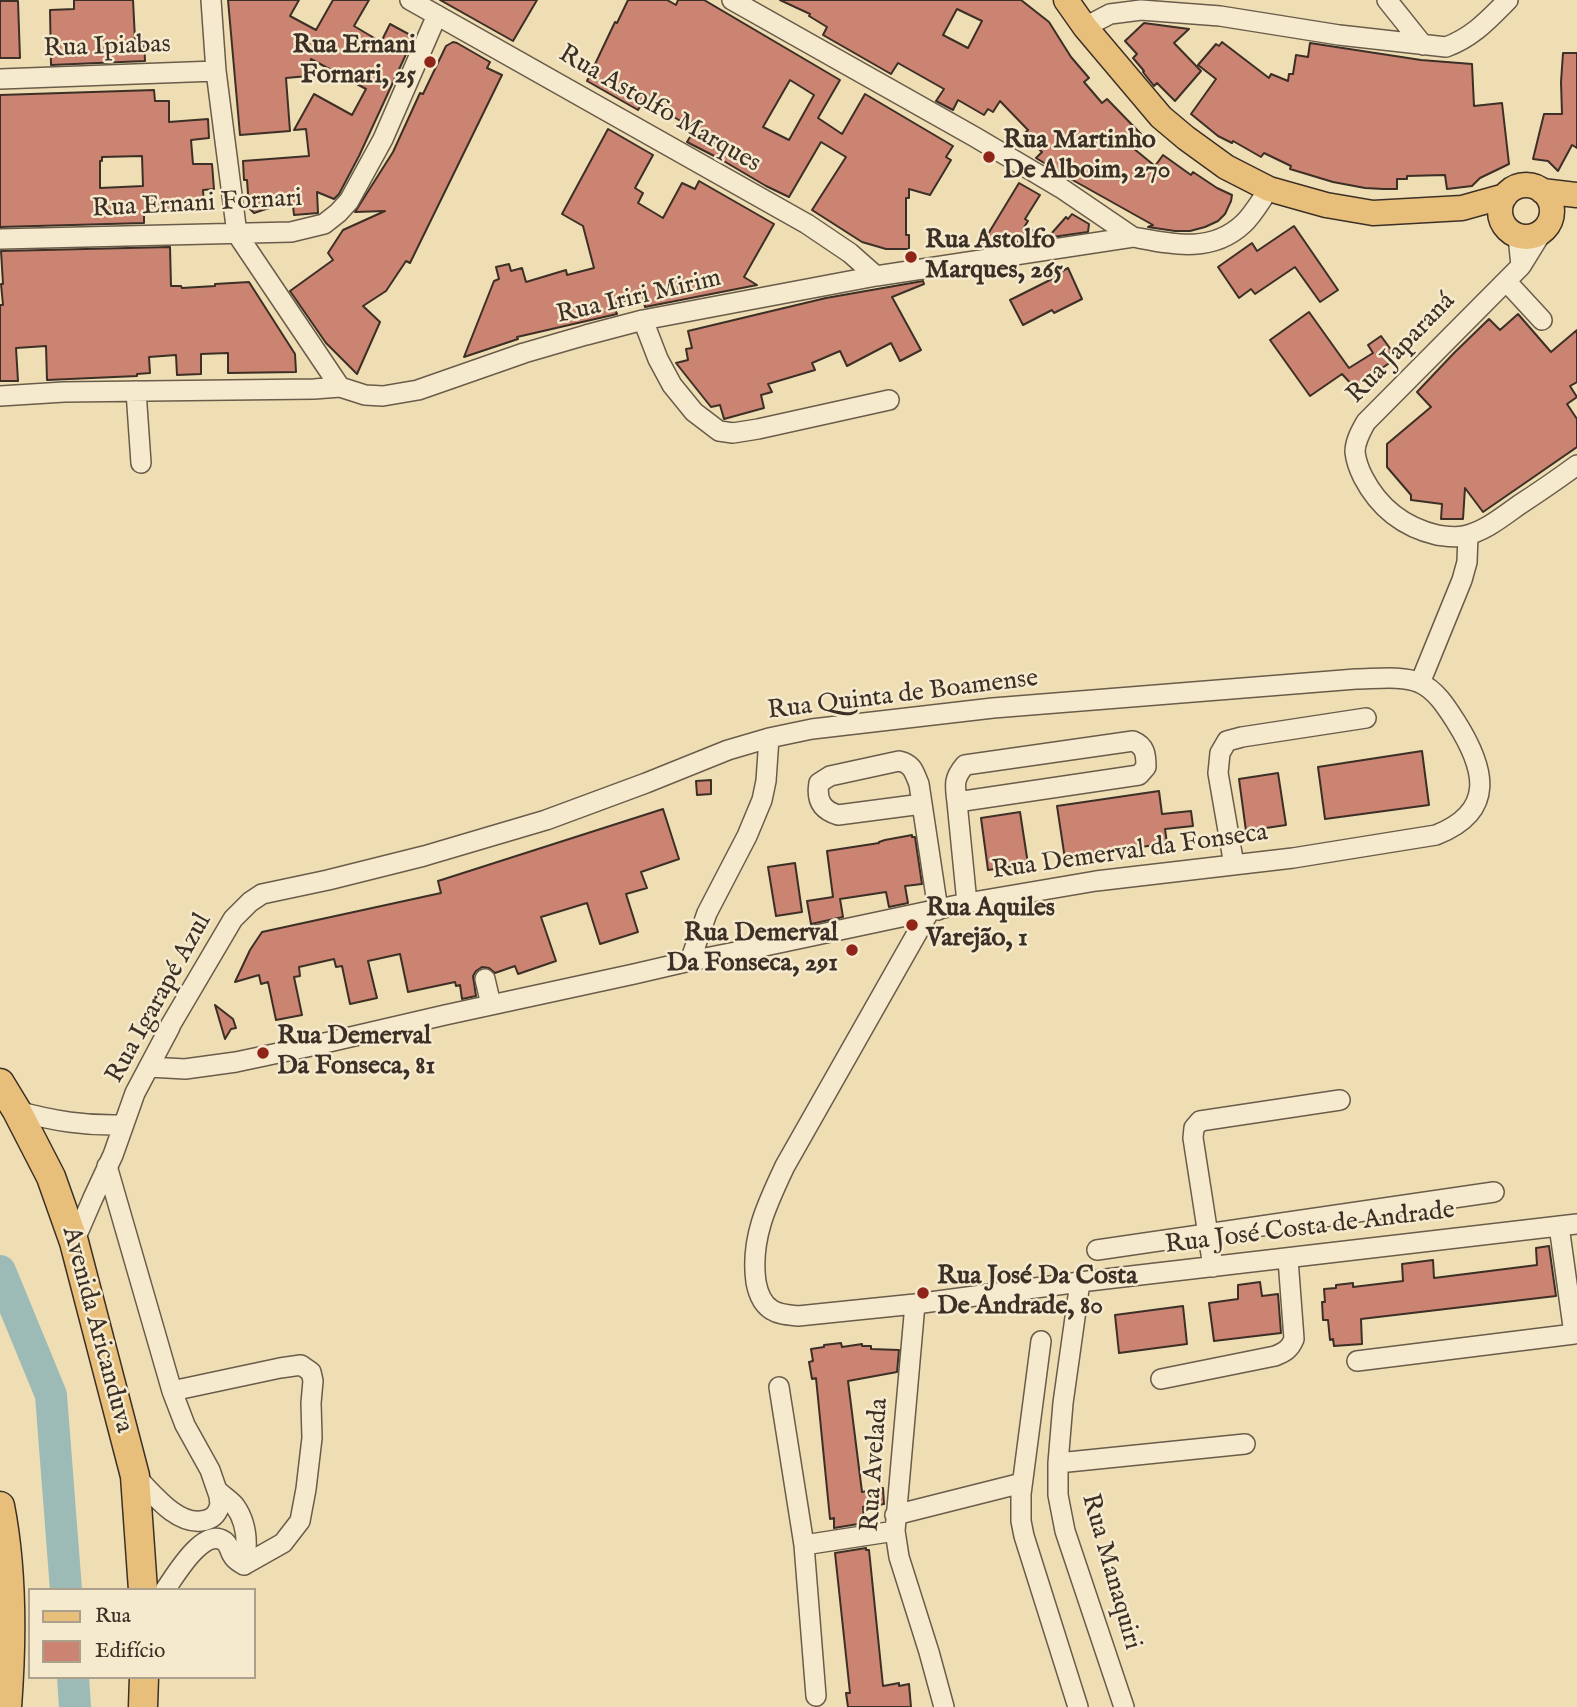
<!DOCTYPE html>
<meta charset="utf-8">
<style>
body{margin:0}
#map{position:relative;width:1577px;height:1707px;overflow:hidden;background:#efdeb4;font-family:"IM FELL English",serif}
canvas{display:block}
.legend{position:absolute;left:28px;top:1588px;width:228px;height:91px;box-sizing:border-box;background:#f5eace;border:2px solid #aba08b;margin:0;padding:9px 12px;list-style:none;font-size:21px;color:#3c3026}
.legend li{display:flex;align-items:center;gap:14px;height:35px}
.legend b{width:35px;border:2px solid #aba08b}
</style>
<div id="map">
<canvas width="1577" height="1707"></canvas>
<ul class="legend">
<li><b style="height:9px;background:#e8bf7a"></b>Rua</li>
<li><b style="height:19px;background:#cb8372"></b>Edifício</li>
</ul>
</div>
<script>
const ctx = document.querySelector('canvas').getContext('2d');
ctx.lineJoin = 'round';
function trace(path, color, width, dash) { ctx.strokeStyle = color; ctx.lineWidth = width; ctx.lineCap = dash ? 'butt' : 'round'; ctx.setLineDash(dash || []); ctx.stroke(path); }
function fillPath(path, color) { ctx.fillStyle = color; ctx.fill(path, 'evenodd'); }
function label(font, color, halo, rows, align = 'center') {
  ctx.font = font + ' "IM FELL English",serif'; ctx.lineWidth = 5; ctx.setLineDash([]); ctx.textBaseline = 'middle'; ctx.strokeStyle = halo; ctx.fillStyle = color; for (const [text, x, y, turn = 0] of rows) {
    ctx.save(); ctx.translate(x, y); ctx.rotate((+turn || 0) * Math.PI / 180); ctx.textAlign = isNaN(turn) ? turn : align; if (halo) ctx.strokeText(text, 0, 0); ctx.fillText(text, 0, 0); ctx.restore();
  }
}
const river = new Path2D(`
 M0 1271 51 1395 66 1590
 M73 1677 75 1707`);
const building = new Path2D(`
 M74 0H133L135 39H144L145 61 51 65 50 10 74 9Z
 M228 0H299L290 16 316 30 333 0H369L354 26 381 42 390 24 414 37 359 156 339 194 334 199 317 192 318 213 294 215 293 206 272 207 254 213 249 208 247 180H244L243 161 309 156 306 129 294 130 314 94 352 115 366 89 311 59 308 76 286 78 290 131 240 135Z
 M440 0H537L513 41Z
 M628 0H667L676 5 678 0H704L840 80 818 118 842 134 865 94 953 146 946 157 951 160 930 195 909 189V198H906V235H909V249H886L862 242 812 210 846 157 821 142 789 197 766 186 722 160 687 142 695 129 670 115 672 112 646 97 638 110 587 81 615 22 617 23ZM790 80 814 95 789 140 763 127Z
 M780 0H1021L1049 22 1071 57 1089 78 1084 82 1102 103 1107 99 1141 134V139L1133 148 1155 166 1163 155 1191 175 1193 172 1217 188 1232 195 1231 201 1225 214 1218 221 1205 227 1190 231H1175L1148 227 1153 225 1069 178 1036 158 1042 152 1023 135 1028 130 1000 101 993 112 988 109 984 115 958 100 953 110 936 101 944 89 898 63 891 74 823 35 827 27 809 16 810 14ZM957 9 982 21 968 48 943 35Z
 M0 1H18L20 58H0Z
 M1144 23 1189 29 1174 43 1201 71 1175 101 1157 83 1154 86 1143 72 1144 71 1133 58 1137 54 1125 41Z
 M453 42 457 43 490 62 487 68 502 75 410 263 406 261 386 291 363 306 380 322 357 374 326 343 290 291 333 260 328 253 343 230 385 211 355 212 393 152 420 93 423 94 446 46Z
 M1222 42 1269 78 1271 74 1288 81 1289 74H1293L1296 55 1308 57 1310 43 1421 60 1472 64 1474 106 1502 103 1509 164 1480 178 1472 186 1447 189 1445 175 1407 176V179H1397V189H1383L1365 188 1333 182 1290 169 1291 166 1264 153 1261 157 1233 141 1232 143 1218 136 1191 114 1216 79 1198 65 1216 44 1219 46Z
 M1563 53H1577V148L1572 145 1558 171 1548 161 1533 159 1544 114H1562L1561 82Z
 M154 90 155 101H169V122L208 119 209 138 191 140 193 164H212L214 189 203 190 204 207 144 212V223L0 227V95ZM142 156 143 186 100 188V161H102V157Z
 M608 129 653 155 635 188 643 193 638 203 663 218 682 183 695 189 699 181 774 224 744 277 757 285 645 307 642 294 613 305 617 314 517 337 518 339 464 357 494 281 499 279 496 267 509 264 511 271 522 268 526 282 566 270 567 275 594 268 583 226 562 214Z
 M1019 183 1040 195 1025 219 1028 221 1023 229 1051 234 1066 217 1068 219 1072 214 1089 224 1088 232 1017 242 982 244Z
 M1294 226 1338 290 1320 302 1295 267 1255 294 1251 289 1239 298 1218 267 1252 243 1257 251Z
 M170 247 171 286H181L182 288 215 286V284L249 282 295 354 296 372 228 373V353L201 354V374L177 375 176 355 149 357 150 373 137 374V376L47 380 46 346 16 348 18 381H0V305H3L1 284H3L1 251Z
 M1068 268 1082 299 1054 313 1052 310 1023 325 1010 300 1052 279 1051 277Z
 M923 281 924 284 892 297 921 350 900 361 891 343 847 366 840 351 812 363 815 370 768 384 772 392 761 395 764 408 724 419 720 405 711 407 676 363 688 360 686 349 692 348 688 331 826 298Z
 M1309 312 1349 368 1373 353 1368 345 1381 336 1392 351 1386 355 1391 362 1354 387 1342 374 1310 396 1270 340Z
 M1518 314 1551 352 1577 330V382L1570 386 1577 397 1567 404 1577 419V447L1483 512 1465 488 1463 519H1441L1442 504 1411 500V495L1387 467V444L1431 407 1417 392 1454 353 1489 319 1500 330Z
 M1422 751 1429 805 1325 819 1318 767Z
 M1278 773 1286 825 1246 831 1239 779Z
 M711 780V794L697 795 696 781Z
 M1159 791 1162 814 1191 811 1193 826 1165 829 1167 843 1065 859 1057 806Z
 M663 809 679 859 641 872 647 888 626 894 638 932 600 944 587 903 541 917 556 961 518 974 515 966 495 973 489 968 482 967 476 971 473 976 476 996 462 999 460 985 456 986 455 982 408 992 400 954 368 961 377 998 350 1004 342 966 336 967 334 959 299 967 300 976 294 977 302 1015 276 1020 268 982 261 984 259 975 235 982 250 950 262 932 441 893 438 881Z
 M1020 812 1028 864 988 870 981 818Z
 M912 835V837H915L922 884 905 886 908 903 889 907 886 892 840 899 843 917 811 924 807 901 833 897 827 851 879 843V842L885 840Z
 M795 863 802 912 776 916 768 867Z
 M215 1005 233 1019 236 1028 231 1029 225 1039Z
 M1549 1246 1556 1296 1361 1319 1362 1344 1334 1346 1333 1339 1330 1340 1328 1320H1323L1322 1302H1325L1324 1289 1336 1288V1285L1353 1283V1287L1403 1281 1402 1264 1433 1260 1434 1278 1537 1265 1536 1248Z
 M1260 1282 1262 1296 1278 1294 1281 1333 1214 1341 1209 1303 1238 1299V1285Z
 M1183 1306 1187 1344 1119 1353 1115 1315Z
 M841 1343 842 1347 862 1344V1346H871V1349L899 1350 897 1372 848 1381 862 1492 883 1488 884 1504 863 1507 864 1523 834 1528V1518L830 1519 816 1378 812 1379 809 1362 813 1361 811 1349 824 1347V1345Z
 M866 1548V1550H869L883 1686 899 1683V1686L909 1684 911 1707H848L846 1693H850L835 1553Z`);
const minor = new Path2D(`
 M211 0 216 71 237 234 340 387
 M410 0 807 224 850 253 876 276
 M732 0 975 137 1061 188 1133 237
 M1387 0 1423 45
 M1085 27 1110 14 1141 10 1220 16 1339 35 1446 47C1473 37 1488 20 1508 0
 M0 79 216 71
 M1518 236 1521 266 1542 232
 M0 239 291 232 324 224 338 213 349 201 383 139 437 15
 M1521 266 1366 422C1361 431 1355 441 1355 452 1356 461 1359 469 1363 477 1379 508 1403 527 1437 535 1445 536 1455 538 1463 536 1484 532 1502 517 1519 505 1539 492 1558 479 1577 465
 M1506 281 1542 320
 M643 320 658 359 672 385 694 412 719 431 733 433 758 429 889 400
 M136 391 141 463
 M0 396 64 392 314 389 340 387 365 395 383 396 418 390 524 353 586 335 643 320 876 276 1133 237C1171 244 1211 254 1243 224 1253 215 1261 200 1269 189
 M1420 683 1462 580 1467 562 1468 535
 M957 802C955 785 953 779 965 765L1133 741C1145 746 1146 754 1146 767L1139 775 957 802 967 903
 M922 804 838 815C822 810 816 800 819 783L830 776 899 761C913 764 914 772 919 784L938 910
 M1234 865 1218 773 1220 753 1227 741 1242 737 1366 718
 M929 912 785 1166C767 1204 750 1239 756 1282 758 1293 762 1304 772 1310 780 1315 789 1315 798 1316L915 1304 1080 1282 1577 1224
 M690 961 707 913 747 836 762 800 766 781 769 738
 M485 979 491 1005
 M17 1111C54 1121 85 1126 123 1125
 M107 1166 172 1391
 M74 1242 93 1198 113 1155 135 1093 170 1027V1026L233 919 250 902 262 894 328 880 424 856 546 820 646 783 728 750 769 738 812 729 993 708 1356 679C1374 679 1403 675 1420 683 1436 690 1447 708 1456 722 1485 768 1497 811 1436 835L1293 858 1096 881 967 903 746 950 690 961 634 974 445 1015 316 1045 236 1062 185 1069 149 1067
 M1097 1250 1494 1192
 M1213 1267 1193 1138 1194 1128 1200 1121 1340 1100
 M1080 1282 1063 1403 1058 1463V1495L1065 1531 1124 1707
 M915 1304 895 1531 899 1557 929 1652 944 1707
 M1041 1341 1021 1494V1521L1024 1536 1078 1707
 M1357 1361 1574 1334 1559 1226
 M1161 1379 1275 1356C1285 1352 1290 1349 1294 1339L1288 1259
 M779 1387 804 1545 816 1696
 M1058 1463 1245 1444
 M135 1476C152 1492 175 1524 201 1521 212 1520 217 1515 220 1505L219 1496 210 1470 185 1425 172 1391 280 1368 301 1365 311 1372 313 1381 311 1403 312 1438 306 1489 300 1521 283 1543 244 1565
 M218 1491C223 1496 230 1500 235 1506 247 1523 248 1545 244 1565
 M895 1515 1022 1483
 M804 1545 895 1531
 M165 1590C175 1576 203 1527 224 1541 233 1547 226 1556 244 1565`);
const major = new Path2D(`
 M1066 0 1085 27 1161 117 1186 138 1226 167 1269 189 1326 205 1373 213 1462 208 1505 196
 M1500 211a26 26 0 1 1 52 0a26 26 0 1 1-52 0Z
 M1542 191 1577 195`);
const highway = new Path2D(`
 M0 1083 17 1111 51 1177 74 1242 135 1476 143 1590
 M0 1506C13 1572 12 1641 7 1707
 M143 1707 144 1677`);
const markers = [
 [430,62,7,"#8f2418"],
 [989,157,7,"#8f2418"],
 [911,257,7,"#8f2418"],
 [912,925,7,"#8f2418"],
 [852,950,7,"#8f2418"],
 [263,1053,7,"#8f2418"],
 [923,1293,7,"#8f2418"]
];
const poiNames = [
 ["Rua Ernani",416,47,"right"],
 ["Fornari, 25",416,77,"right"],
 ["Rua Martinho",1003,142],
 ["De Alboim, 270",1003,172],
 ["Rua Astolfo",925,242],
 ["Marques, 265",925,272],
 ["Rua Aquiles",926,910],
 ["Varejão, 1",926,940],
 ["Rua Demerval",838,935,"right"],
 ["Da Fonseca, 291",838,965,"right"],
 ["Rua Demerval",277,1038],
 ["Da Fonseca, 81",277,1068],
 ["Rua José Da Costa",937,1278],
 ["De Andrade, 80",937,1308]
];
const streetNames = [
 ["Rua Ipiabas",107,48,-2],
 ["Rua Astolfo Marques",659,110,30],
 ["Rua Ernani Fornari",197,205,-3],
 ["Rua Iriri Mirim",639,298,-13],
 ["Rua Japaraná",1402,349,-46],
 ["Rua Quinta de Boamense",903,696,-7],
 ["Rua Demerval da Fonseca",1130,853,-8],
 ["Rua Igarapé Azul",160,999,-61],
 ["Rua José Costa de Andrade",1310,1229,-7],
 ["Avenida Aricanduva",96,1330,75],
 ["Rua Avelada",876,1465,-86],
 ["Rua Manaquiri",1110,1572,74]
];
trace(river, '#9cbbb6', 32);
fillPath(building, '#cb8372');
trace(building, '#3c3026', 2);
trace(minor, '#695c4a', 22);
trace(major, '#3c3026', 27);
trace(highway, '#3c3026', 31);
trace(minor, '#f5eace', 19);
trace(major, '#e8bf7a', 24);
trace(highway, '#e8bf7a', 28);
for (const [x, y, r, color] of markers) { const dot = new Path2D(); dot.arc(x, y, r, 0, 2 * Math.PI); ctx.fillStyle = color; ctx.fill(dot); trace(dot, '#f5eace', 2.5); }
label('bold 26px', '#3c3026', '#f5eace', poiNames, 'left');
label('26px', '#3c3026', '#f5eace', streetNames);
</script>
